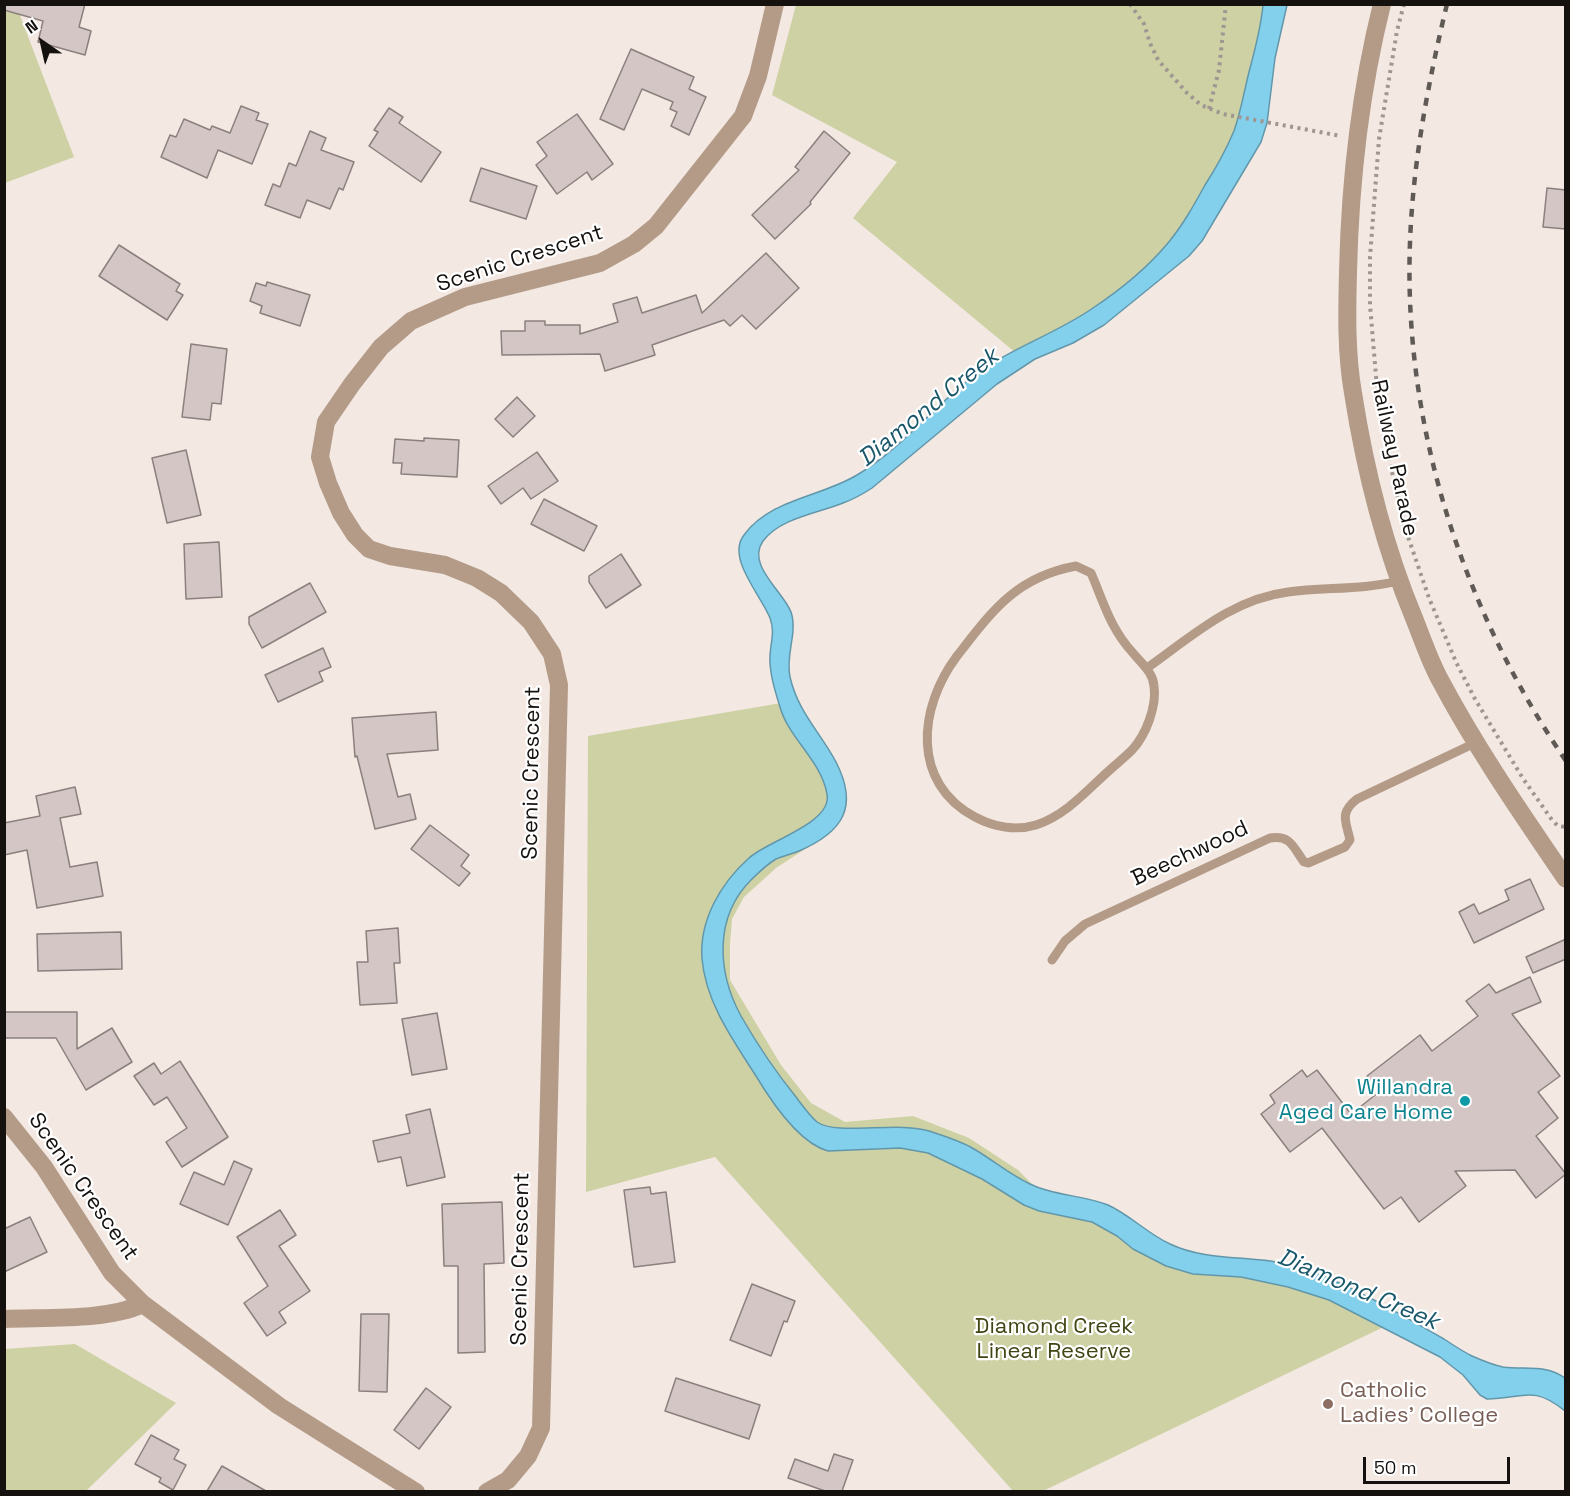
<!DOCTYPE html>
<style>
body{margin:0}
#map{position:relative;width:1570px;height:1496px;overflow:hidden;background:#f3e8e2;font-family:"Space Grotesk",sans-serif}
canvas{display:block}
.frame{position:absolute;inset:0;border:6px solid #15110f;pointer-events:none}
.north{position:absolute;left:12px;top:12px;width:60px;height:60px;-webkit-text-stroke:4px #fff;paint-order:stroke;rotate:326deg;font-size:16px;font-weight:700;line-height:24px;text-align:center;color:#15110f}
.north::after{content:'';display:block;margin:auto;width:21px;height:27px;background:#15110f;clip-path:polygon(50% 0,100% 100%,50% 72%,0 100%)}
.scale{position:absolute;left:1363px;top:1457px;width:147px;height:27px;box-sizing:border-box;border:3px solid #15110f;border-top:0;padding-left:8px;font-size:18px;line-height:21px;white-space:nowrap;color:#15110f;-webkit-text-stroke:4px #fff;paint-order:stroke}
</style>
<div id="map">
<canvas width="1570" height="1496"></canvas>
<div class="frame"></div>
<div class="north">N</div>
<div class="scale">50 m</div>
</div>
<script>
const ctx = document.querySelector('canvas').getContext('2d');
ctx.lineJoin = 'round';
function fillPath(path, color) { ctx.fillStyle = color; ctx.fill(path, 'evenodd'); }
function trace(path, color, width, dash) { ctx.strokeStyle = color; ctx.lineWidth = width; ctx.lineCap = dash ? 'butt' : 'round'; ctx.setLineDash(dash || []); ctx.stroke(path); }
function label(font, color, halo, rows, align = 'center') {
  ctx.font = font + ' "Space Grotesk",sans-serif'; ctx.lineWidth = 4.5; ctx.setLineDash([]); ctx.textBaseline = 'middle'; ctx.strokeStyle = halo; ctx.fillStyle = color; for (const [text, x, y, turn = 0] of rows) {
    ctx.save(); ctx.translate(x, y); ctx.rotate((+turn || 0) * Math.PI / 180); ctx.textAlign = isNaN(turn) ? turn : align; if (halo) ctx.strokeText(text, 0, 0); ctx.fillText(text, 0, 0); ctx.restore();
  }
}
const green = new Path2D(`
 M5 5H16L74 157 5 183Z
 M796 5H1278L1258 106 1148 281 1016 353 853 218 897 162 772 95Z
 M787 702 829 761 834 826 816 842 776 868 744 897 732 919 730 944V980L781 1065 811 1103 845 1122 913 1116 969 1138 1018 1170 1044 1196 1156 1248 1245 1261 1394 1322 1043 1491H1013L715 1157 586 1192 588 736Z
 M75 1344 176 1403 86 1491H5V1349Z`);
const water = new Path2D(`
 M1263 5H1287L1275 58 1267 123 1261 142 1202 241 1189 256 1104 325 1073 343 1035 359 997 384 872 488C863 494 854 499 843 503 818 513 780 518 763 541 746 565 783 591 791 612 798 633 785 655 790 677 798 712 820 732 836 762 859 807 843 832 799 851 792 854 783 856 776 859 766 865 759 872 751 880 714 917 717 972 741 1016 757 1044 775 1071 796 1097 802 1105 809 1115 817 1122 837 1136 898 1121 929 1131 944 1136 961 1141 974 1149 993 1160 1010 1175 1030 1184 1054 1196 1083 1195 1108 1205 1130 1215 1148 1234 1170 1244 1210 1263 1257 1254 1298 1267 1349 1283 1398 1313 1444 1339 1453 1345 1462 1351 1472 1356 1481 1360 1493 1365 1503 1367 1525 1370 1546 1364 1565 1378V1411C1532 1384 1523 1399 1487 1399L1480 1395 1463 1375 1440 1357 1329 1300 1288 1287 1241 1277 1193 1274 1166 1266 1133 1249 1117 1236 1092 1222 1039 1211 1024 1205 982 1179 928 1153 900 1148 828 1151C799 1143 771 1101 756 1076 733 1040 706 1003 702 959 699 920 721 883 749 858 767 841 833 823 827 794 821 760 789 739 780 707 775 691 769 672 770 655 771 641 775 631 770 618 761 595 726 558 744 535 770 499 821 497 857 475 906 446 940 398 986 367 1020 345 1060 331 1093 308 1120 290 1148 267 1168 243 1183 225 1194 205 1205 185 1216 168 1226 150 1234 131 1241 111 1244 92 1249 72 1255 50 1261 27 1263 5Z`);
const building = new Path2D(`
 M4 4H85L79 27 91 31 85 55 38 42 43 21 4 10Z
 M631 49 694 77 689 89 706 97 689 135 671 126 677 112 670 109 673 102 642 89 624 130 600 119Z
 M241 106 259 113 256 120 268 124 252 164 218 150 207 178 161 157 170 135 176 137 184 119 210 130 212 126 230 133Z
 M389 108 403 117 399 123 441 152 421 182 369 146 378 132 374 130Z
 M577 114 613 164 592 180 587 172 557 194 536 165 547 156 537 142Z
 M310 131 326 138 321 150 354 162 343 190 339 188 330 209 307 200 300 218 265 205 273 184 280 187 289 163 296 166Z
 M824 131 850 153 810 202 811 204 775 239 752 215 799 170 795 167Z
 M481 168 537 186 526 219 470 201Z
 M1547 188 1566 190V229L1543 227Z
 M119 245 180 284 176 291 183 295 167 320 99 276Z
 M766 253 799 288 756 329 742 315 730 326 724 320 652 345 655 355 605 371 600 354 502 355 501 331H525V321H545V325H580V334L618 322 613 304 637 297 642 313 696 295 702 313Z
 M267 282 310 295 300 326 260 313 262 306 250 301 256 283 266 286Z
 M191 344 227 349 221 404 212 403 210 420 182 417Z
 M517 397 535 416 513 437 495 419Z
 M424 438 459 440 457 477 401 474 402 463H393L395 439 424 441Z
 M186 450 201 515 167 523 152 458Z
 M537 452 558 481 531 499 523 488 501 504 488 486Z
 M544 499 597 526 584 551 531 524Z
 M219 542 222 597 186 599 184 544Z
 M621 554 641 585 606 608 589 582V576Z
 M310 583 326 612 262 648 249 624V617Z
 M323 648 331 667 319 672 323 681 278 702 265 675Z
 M436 712 438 750 387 754 398 797 410 794 416 819 375 829 357 756 355 757 352 718Z
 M75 787 81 814 60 818 70 867 97 862 103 896 37 908 27 850 4 855V823L40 816 36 796Z
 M430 825 469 855 461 866 470 873 459 886 411 849Z
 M1530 879 1544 909 1474 943 1459 912 1474 904 1479 914 1509 900 1505 890Z
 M398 928 400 963H394L397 1003 360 1005 357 962H368L366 931Z
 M121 932 122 969 38 971 37 934Z
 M1566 939V959L1533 973 1526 957Z
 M1530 977 1541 1002 1512 1014 1560 1076 1538 1092 1558 1118 1536 1136 1566 1174 1536 1198 1515 1170 1455 1171 1466 1186 1419 1222 1401 1197 1384 1209 1322 1128 1290 1152 1261 1114 1275 1103 1270 1095 1302 1070 1307 1077 1317 1070 1351 1114 1379 1092 1367 1076 1420 1035 1432 1051 1478 1016 1466 1001 1489 984 1496 993Z
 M4 1012H77V1049L112 1028 132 1062 86 1090 56 1038H4Z
 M437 1013 447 1069 412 1075 402 1019Z
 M180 1061 228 1137 182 1167 166 1142 187 1128 167 1097 154 1105 134 1076 154 1063 161 1074Z
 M430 1109 445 1177 407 1186 401 1157 378 1162 373 1141 410 1133 406 1115Z
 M234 1161 252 1169 228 1225 180 1204 194 1172 224 1185Z
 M650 1187 651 1194 666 1192 675 1262 634 1267 624 1190Z
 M502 1202 504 1263 484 1264 485 1352 458 1353V1266H444L442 1204Z
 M280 1210 296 1235 279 1246 310 1291 279 1312 286 1323 267 1336 244 1303 268 1286 237 1237Z
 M30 1217 47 1252 4 1272V1229Z
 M752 1284 795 1301 787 1322 784 1321 771 1356 730 1340Z
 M361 1314H389L387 1392 359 1391Z
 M676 1378 760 1405 749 1439 665 1411Z
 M426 1388 451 1407 419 1449 394 1430Z
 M151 1435 179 1450 174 1459 186 1465 173 1490 159 1482 161 1478 135 1464Z
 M834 1454 853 1460 842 1491H825L788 1478 795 1459 828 1471Z
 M222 1466 266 1491H207Z`);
const path = new Path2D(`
 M1130 4 1144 24 1150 43 1158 60 1187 93 1201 105 1223 114 1341 136
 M1404 4 1397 31 1379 139 1370 257V305L1377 388 1388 454 1404 525 1429 598 1456 662 1475 699 1522 777 1552 820 1558 826 1566 827
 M1209 109 1219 70 1226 4`);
const service = new Path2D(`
 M1076 566 1091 573C1104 603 1110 628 1133 653 1141 663 1153 672 1154 686 1157 706 1146 735 1132 750 1126 756 1119 762 1112 768 1089 788 1067 815 1036 825 1016 831 994 827 975 817 911 783 918 708 957 656 992 611 1016 577 1076 566Z
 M1147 668C1191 637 1232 599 1288 592 1325 587 1362 590 1398 581
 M1052 960 1065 941 1085 924 1270 838C1291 835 1293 847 1304 862L1308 863 1345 847 1350 840C1346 821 1339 813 1357 799L1475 743`);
const minor = new Path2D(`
 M1382 4C1360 92 1350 182 1348 272 1347 312 1346 353 1353 393 1365 470 1384 546 1414 618 1422 638 1429 659 1439 678 1476 748 1521 813 1566 879
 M4 1117 44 1167 112 1273 143 1304 279 1406 416 1492
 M4 1319C46 1317 106 1321 143 1304
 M487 1492 508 1480 528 1456 541 1428 559 685 552 654 531 622 501 593 477 578 445 565 390 556 369 549 355 535 341 513 328 483 320 457 326 422 352 384 381 347 411 321 465 297 600 263 634 244 656 226 743 116 758 76 775 4`);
const rail = new Path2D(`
 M1447 4C1428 83 1413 162 1410 242 1403 426 1463 610 1566 761`);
const markers = [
 [1465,1101,6,"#0f9aa8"],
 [1328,1404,6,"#8d6e63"]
];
const streetNames = [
 ["Scenic Crescent",520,259,-18],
 ["Railway Parade",1394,458,78],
 ["Scenic Crescent",532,773,-89],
 ["Beechwood",1190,854,-25],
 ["Scenic Crescent",83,1187,55],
 ["Scenic Crescent",521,1259,-89]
];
const cultureNames = [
 ["Willandra",1453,1088],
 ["Aged Care Home",1453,1113]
];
const parkNames = [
 ["Diamond Creek",1054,1327],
 ["Linear Reserve",1054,1352]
];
const educationNames = [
 ["Catholic",1340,1391],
 ["Ladies' College",1340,1416]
];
const waterNames = [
 ["Diamond Creek",929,408,-39],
 ["Diamond Creek",1358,1290,23]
];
fillPath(green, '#cdd1a4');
fillPath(water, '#83d0ed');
trace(water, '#6297aa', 1.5);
fillPath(building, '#d3c6c4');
trace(building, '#8b807d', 1.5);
trace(path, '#9f9692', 4, [3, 4.5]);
trace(service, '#b39b88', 9);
trace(minor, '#b39b88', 18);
trace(rail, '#605a57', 4.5, [8, 8]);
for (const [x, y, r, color] of markers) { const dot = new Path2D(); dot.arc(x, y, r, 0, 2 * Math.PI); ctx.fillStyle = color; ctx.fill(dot); trace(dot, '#fff', 2); }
label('22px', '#15110f', '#fff', streetNames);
label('22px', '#0d838f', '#fff', cultureNames, 'right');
label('22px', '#424513', '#fff', parkNames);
label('22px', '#785e54', '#fff', educationNames, 'left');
label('italic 24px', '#19576b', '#fff', waterNames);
</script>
